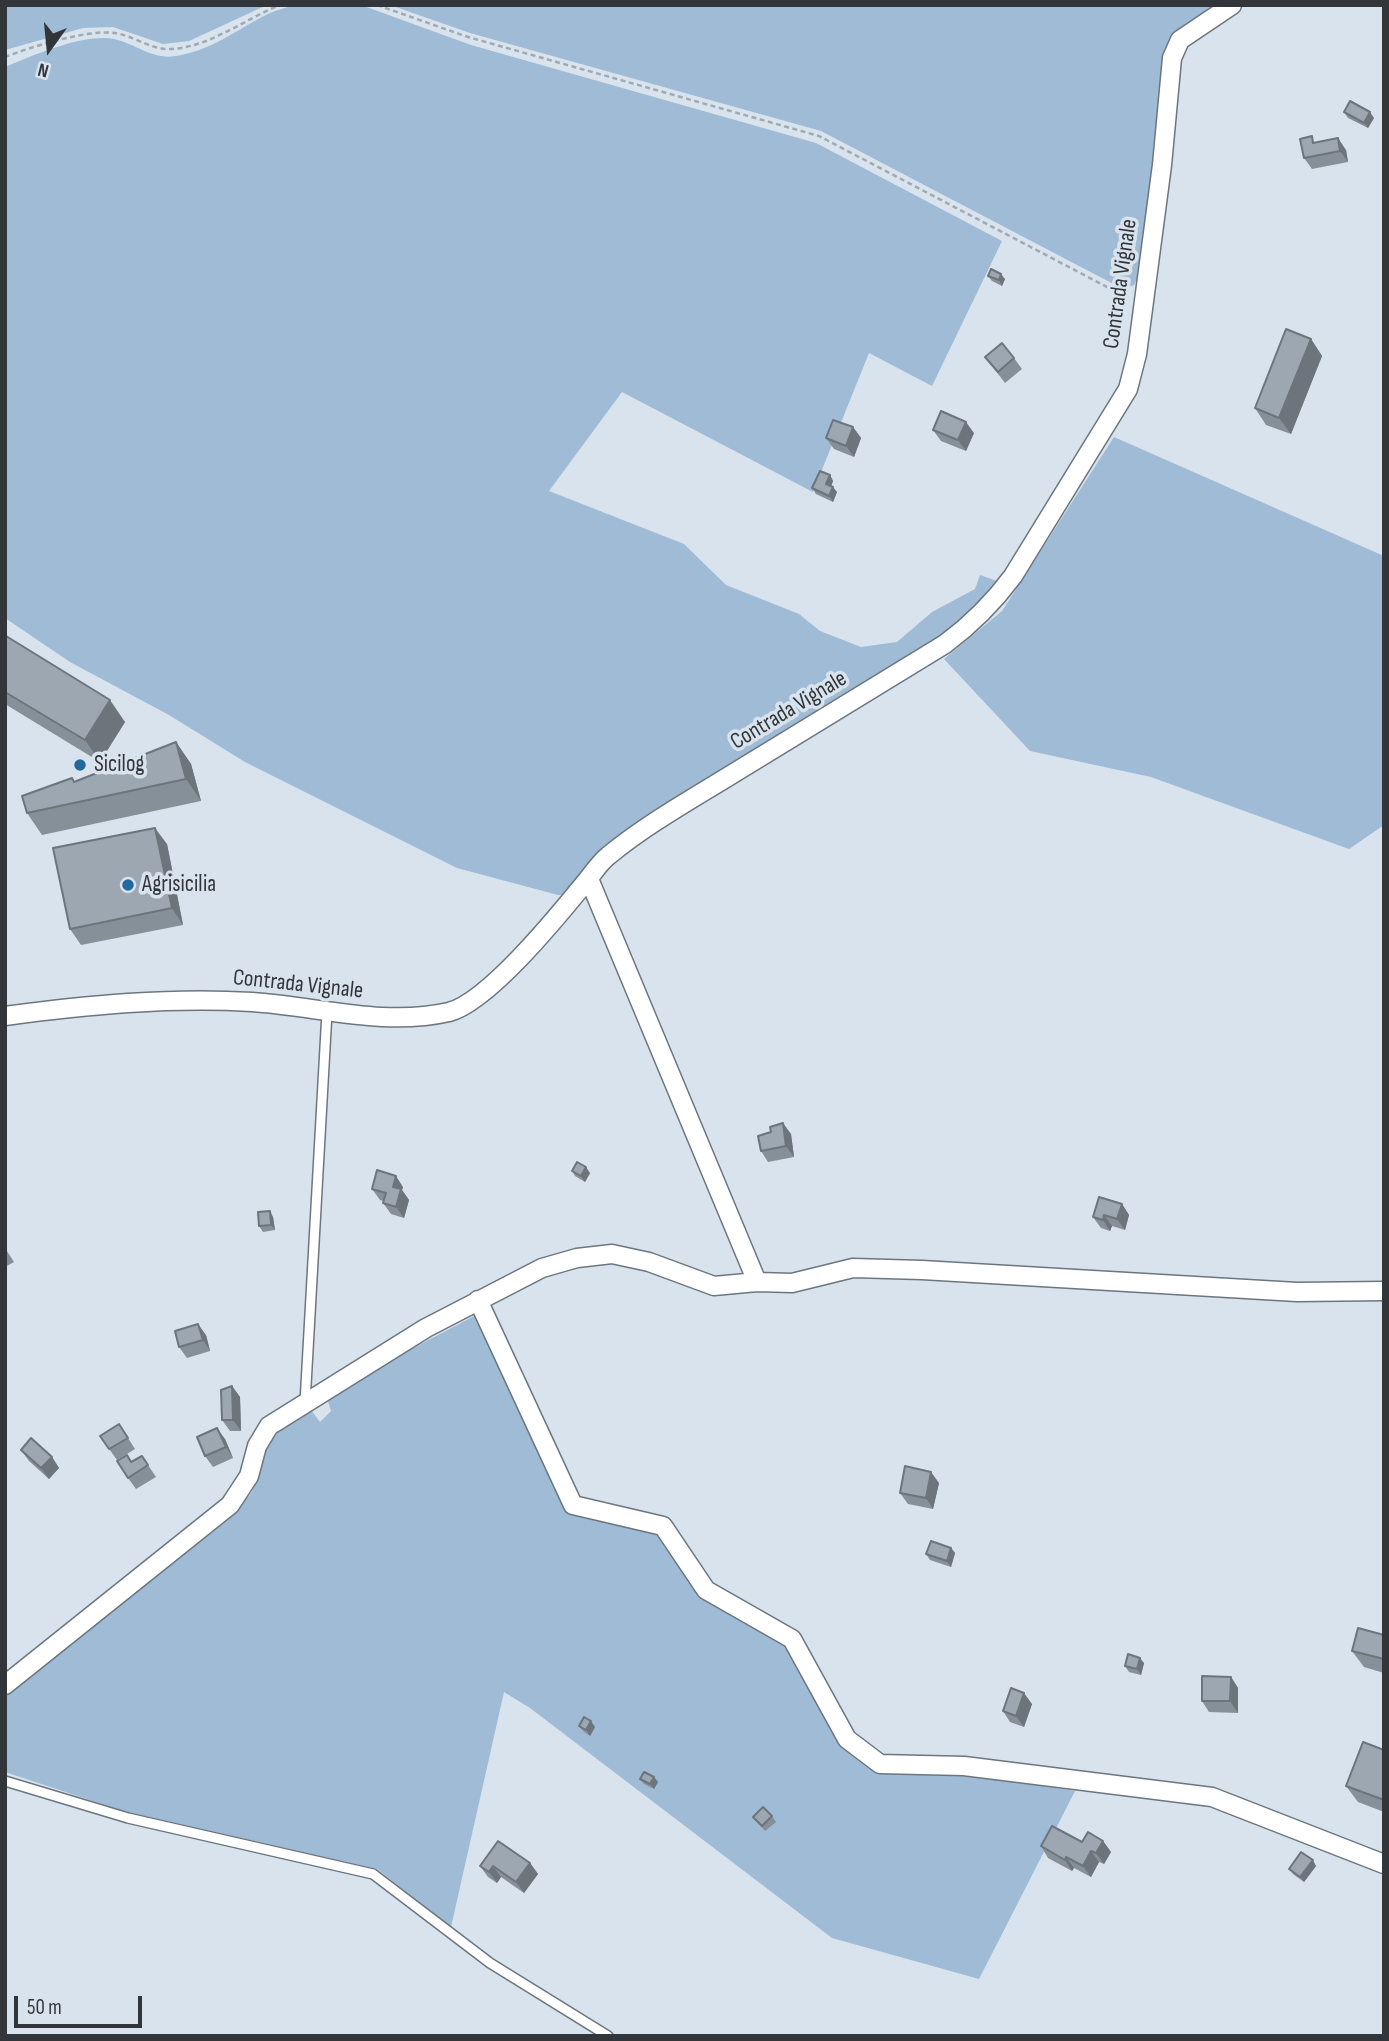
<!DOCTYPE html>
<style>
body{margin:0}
#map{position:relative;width:1389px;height:2041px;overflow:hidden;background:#d8e3ed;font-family:"Sofia Sans Condensed",sans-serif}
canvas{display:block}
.frame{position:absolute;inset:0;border:7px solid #32363a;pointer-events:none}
.north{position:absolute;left:14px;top:14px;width:70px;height:70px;-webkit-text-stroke:5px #d8e3ed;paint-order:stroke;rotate:195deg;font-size:19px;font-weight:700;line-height:28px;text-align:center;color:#32363a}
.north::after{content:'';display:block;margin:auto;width:24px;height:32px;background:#32363a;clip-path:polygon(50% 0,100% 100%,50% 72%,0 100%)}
.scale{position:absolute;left:14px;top:1996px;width:128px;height:32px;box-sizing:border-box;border:4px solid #32363a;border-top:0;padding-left:9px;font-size:21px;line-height:24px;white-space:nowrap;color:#32363a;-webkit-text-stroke:5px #d8e3ed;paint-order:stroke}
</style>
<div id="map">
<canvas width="1389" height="2041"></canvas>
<div class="frame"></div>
<div class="north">N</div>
<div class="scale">50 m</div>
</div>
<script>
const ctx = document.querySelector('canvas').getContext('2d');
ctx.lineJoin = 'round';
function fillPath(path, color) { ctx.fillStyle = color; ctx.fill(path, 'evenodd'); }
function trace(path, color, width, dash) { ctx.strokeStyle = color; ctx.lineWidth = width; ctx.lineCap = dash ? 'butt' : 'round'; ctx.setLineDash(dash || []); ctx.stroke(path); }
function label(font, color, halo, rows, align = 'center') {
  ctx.font = font + ' "Sofia Sans Condensed",sans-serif'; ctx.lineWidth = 7; ctx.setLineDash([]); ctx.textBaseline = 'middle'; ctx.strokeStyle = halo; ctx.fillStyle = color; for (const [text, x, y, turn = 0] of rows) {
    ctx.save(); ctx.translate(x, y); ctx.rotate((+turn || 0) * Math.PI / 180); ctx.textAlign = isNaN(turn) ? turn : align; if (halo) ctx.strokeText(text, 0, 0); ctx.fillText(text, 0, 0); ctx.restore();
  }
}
const green = new Path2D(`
 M5 5H267L189 41 163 44 113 27 83 28 5 50Z
 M295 5H361L471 45 816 143 1002 241 932 386 869 353 813 492 622 392 549 491 684 544 726 585 799 614 820 631 861 647 897 642 932 612 975 589 980 575 997 581 970 613 935 641 646 816 600 852 567 895H558L457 868 245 762 169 715 70 662 5 618V67C34 55 84 33 114 39 136 44 153 60 176 56 212 50 233 32 264 16 273 11 285 8 295 5Z
 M390 5H1219C1191 22 1173 29 1162 62L1141 272 1134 285 1123 289 821 131 470 33Z
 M1114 437 1384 556V825L1349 849 1151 777 1030 751 944 659 1002 611Z
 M474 1316 569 1511 659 1533 703 1597 792 1645 842 1745 880 1769 965 1773 1075 1791 979 1979 832 1938 530 1708 504 1692 451 1927 377 1869 123 1811 5 1772V1696L227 1521 252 1492 262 1456 270 1441 286 1424 311 1410 320 1422 331 1411 327 1398 332 1391Z`);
const path = new Path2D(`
 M377 5 468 37 819 136 1128 298
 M5 57C30 47 88 29 115 33 134 36 151 50 171 49 210 47 245 19 280 5`);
const service = new Path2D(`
 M305 1403 327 1012
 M5 1781 128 1818 373 1874 490 1963 608 2036`);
const minor = new Path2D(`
 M589 879 757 1282
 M5 1016C86 1005 170 997 252 1002 317 1006 383 1027 449 1012 488 1002 557 917 584 884 592 875 599 863 608 856 647 824 692 799 734 773 805 730 875 687 945 644 972 624 993 603 1013 576L1128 389 1137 354 1162 165 1172 58 1180 40 1232 5
 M478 1300 573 1505 663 1526 706 1590 792 1639 847 1739 880 1764 964 1766 1212 1797 1384 1864
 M5 1685 230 1505 249 1476 257 1446 269 1426 426 1328 542 1268 577 1258 612 1254 649 1262 714 1286 757 1282 792 1283 853 1268 922 1270 1297 1292 1384 1291`);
const wall = new Path2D(`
 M1344 112 1374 118 1368 128 1348 118Z
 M1316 143 1346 150 1348 162 1312 169 1304 158Z
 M988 276 1005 279 1002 286 992 281Z
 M1311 339 1322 356 1291 434 1266 425 1255 408Z
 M985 357 1014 358 1022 369 1005 383Z
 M853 427 861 438 854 457 834 449 826 438Z
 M933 430 974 433 966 451 941 441Z
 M830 475 833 481 831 486 837 492 833 502 816 494 812 488Z
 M5 637 125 722 100 762 5 704Z
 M176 742 191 764 201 801 42 835 27 813 75 782Z
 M167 844 183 925 81 945 70 929Z
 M771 1132 791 1134 794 1157 768 1162 761 1151Z
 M572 1171 590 1173 585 1182 575 1176Z
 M403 1187 402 1190 409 1200 404 1218 391 1214 383 1203V1201L380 1200 372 1189Z
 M1122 1204 1129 1215 1125 1230 1112 1226 1110 1231 1101 1228 1093 1217Z
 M273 1217 275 1230 263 1232 259 1226Z
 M5 1248 14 1262 5 1267Z
 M206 1335 210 1351 187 1358 179 1347Z
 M232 1386 240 1397 241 1431H230L222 1420Z
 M119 1424 135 1449 117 1460 100 1436Z
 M225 1439 233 1458 213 1467 205 1456Z
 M21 1450 52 1457 59 1468 49 1479 29 1461Z
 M127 1455 132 1462 142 1456 156 1477 136 1489 128 1478Z
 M939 1483 933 1509 908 1504 900 1493Z
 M951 1548 955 1553 951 1567 930 1560 926 1554Z
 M1384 1635V1673L1364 1667 1352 1651Z
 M1144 1663 1141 1675 1129 1672 1125 1666Z
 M1231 1677 1238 1688V1713L1209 1712 1202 1701Z
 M1032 1704 1024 1727 1010 1722 1003 1711Z
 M579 1726 595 1727 590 1736 583 1731Z
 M1384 1750V1812L1358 1802 1346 1786Z
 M654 1777 658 1782 654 1789 644 1784 640 1779Z
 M772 1816 776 1822 765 1831 753 1817Z
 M1103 1841 1111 1852 1104 1864 1099 1862 1091 1877 1074 1868 1072 1871 1048 1858 1041 1846Z
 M530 1863 538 1874 524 1893 501 1877 497 1883 488 1877 480 1866Z
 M1316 1866 1304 1882 1293 1874 1289 1869Z`);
const shadedWall = new Path2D(`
 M1370 112 1374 118 1368 128 1364 123Z
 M1338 138 1346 150 1348 162 1340 151Z
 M1001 274 1005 279 1002 286 999 280Z
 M1311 339 1322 356 1291 434 1279 418Z
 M966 422 974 433 966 451 958 440Z
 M853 427 861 438 854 457 846 446Z
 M830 475 833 481 830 489 826 484Z
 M833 487 837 492 833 502 829 496Z
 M110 700 125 722 100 762 85 740Z
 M176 742 191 764 201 801 186 779Z
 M155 828 167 844 183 925 172 908Z
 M783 1123 791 1134 794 1157 786 1146Z
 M586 1167 590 1173 585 1182 581 1176Z
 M396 1176 403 1187 402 1190 409 1200 404 1218 396 1207 393 1187Z
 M1122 1204 1129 1215 1125 1230 1117 1219Z
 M270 1211 273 1217 275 1230 271 1225Z
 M1104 1215 1112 1226 1110 1231 1103 1220Z
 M198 1324 206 1335 210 1351 203 1340Z
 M232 1386 240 1397 241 1431 233 1420Z
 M217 1428 225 1439 233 1458 226 1447Z
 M52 1457 59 1468 49 1479 41 1468Z
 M931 1472 939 1483 933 1509 926 1498Z
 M951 1548 955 1553 951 1567 947 1561Z
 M1140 1658 1144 1663 1141 1675 1137 1669Z
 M1231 1677 1238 1688V1713L1230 1701Z
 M1024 1693 1032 1704 1024 1727 1016 1716Z
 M591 1721 595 1727 590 1736 586 1730Z
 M654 1777 658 1782 654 1789 650 1784Z
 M1103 1841 1111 1852 1104 1864 1096 1853Z
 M1091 1851 1099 1862 1091 1877 1083 1866Z
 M1066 1857 1074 1868 1072 1871 1065 1860Z
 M1313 1860 1316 1866 1304 1882 1300 1877Z
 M530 1863 538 1874 524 1893 516 1882Z
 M493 1866 501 1877 497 1883 489 1872Z`);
const building = new Path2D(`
 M1350 101 1370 112 1364 123 1344 112Z
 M1312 136 1313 143 1338 138 1340 151 1304 158 1300 139Z
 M991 269 1001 274 999 280 988 276Z
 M1286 329 1311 339 1279 418 1255 408Z
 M1002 343 1014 358 998 372 985 357Z
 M941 411 966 422 958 440 933 430Z
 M833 420 853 427 846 446 826 438Z
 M820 471 830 475 826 484 833 487 829 496 812 488Z
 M6 636 110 700 85 740 5 692Z
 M176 742 186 779 27 813 22 796 72 778 74 782Z
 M155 828 172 908 70 929 53 848Z
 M783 1123 786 1146 761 1151 758 1136 771 1132 770 1127Z
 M577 1162 586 1167 581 1176 572 1171Z
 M377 1170 396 1176 393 1187 401 1189 396 1207 383 1203 386 1193 372 1189Z
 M1099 1197 1122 1204 1117 1219 1104 1215 1103 1220 1093 1217Z
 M270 1211 271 1225 259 1226 258 1212Z
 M198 1324 203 1340 179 1347 175 1331Z
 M232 1386 233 1420H222L221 1390Z
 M119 1424 128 1438 109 1449 100 1436Z
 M217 1428 226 1447 205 1456 197 1437Z
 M31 1438 52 1457 41 1468 21 1450Z
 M127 1455 131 1462 142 1456 148 1465 128 1478 117 1461Z
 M905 1466 931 1472 926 1498 900 1493Z
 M931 1541 951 1548 947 1561 926 1554Z
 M1358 1628 1384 1635V1659L1352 1651Z
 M1128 1654 1140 1658 1137 1669 1125 1666Z
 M1202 1676 1231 1677 1230 1701H1202Z
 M1011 1688 1024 1693 1016 1716 1003 1711Z
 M584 1717 591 1721 586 1730 579 1726Z
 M1363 1742 1384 1750V1800L1346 1786Z
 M644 1772 654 1777 650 1784 640 1779Z
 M763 1807 772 1816 762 1826 753 1817Z
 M1052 1826 1082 1842 1088 1832 1103 1841 1096 1853 1091 1851 1083 1866 1066 1857 1065 1860 1041 1846Z
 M498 1841 530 1863 516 1882 493 1866 489 1872 480 1866Z
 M1301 1852 1313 1860 1300 1877 1289 1869Z`);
const markers = [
 [80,765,7,"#23699d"],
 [128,885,7,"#23699d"]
];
const streetNames = [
 ["Contrada Vignale",1121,284,-82],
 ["Contrada Vignale",789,711,-31],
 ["Contrada Vignale",298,985,6]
];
const poiNames = [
 ["Sicilog",94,765],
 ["Agrisicilia",142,885]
];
fillPath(green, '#9fbbd5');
trace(service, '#6c767f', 12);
trace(minor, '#6c767f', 21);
trace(path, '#a1aab2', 2.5, [5, 3.5]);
trace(service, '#fff', 9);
trace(minor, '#fff', 18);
fillPath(wall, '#869098');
fillPath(shadedWall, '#6d757c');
fillPath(building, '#9ca7b1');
trace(building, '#6d757c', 2);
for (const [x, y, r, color] of markers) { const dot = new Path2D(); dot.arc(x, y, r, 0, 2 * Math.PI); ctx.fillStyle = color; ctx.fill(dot); trace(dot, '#d8e3ed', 2.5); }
label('23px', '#32363a', '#d8e3ed', streetNames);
label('23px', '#32363a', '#d8e3ed', poiNames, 'left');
</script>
